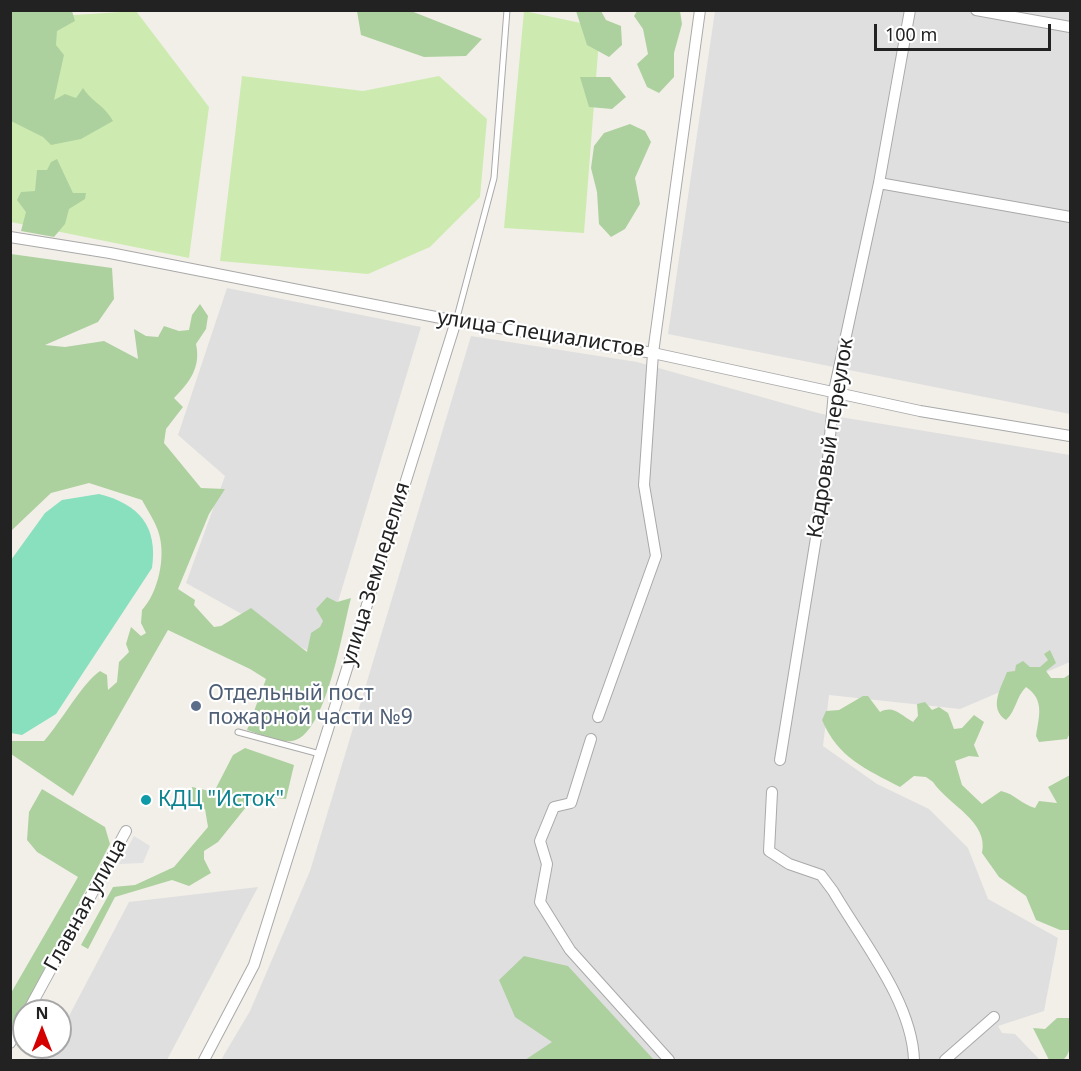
<!DOCTYPE html>
<meta charset="utf-8">
<style>
body{margin:0}
#map{position:relative;width:1081px;height:1071px;overflow:hidden;background:#f2efe9;font-family:"Noto Sans",sans-serif}
canvas{display:block}
.frame{position:absolute;inset:0;border:12px solid #222;pointer-events:none}
.north{position:absolute;left:12px;top:999px;width:60px;height:60px;box-sizing:border-box;background:#fff;border:2px solid #a7a7a7;border-radius:50%;rotate:0deg;font-size:16px;font-weight:700;line-height:24px;text-align:center;color:#222}
.north::after{content:'';display:block;margin:auto;width:21px;height:27px;background:#d40000;clip-path:polygon(50% 0,100% 100%,50% 72%,0 100%)}
.scale{position:absolute;left:874px;top:24px;width:177px;height:27px;box-sizing:border-box;border:3px solid #222;border-top:0;padding-left:8px;font-size:18px;line-height:21px;white-space:nowrap;color:#222;-webkit-text-stroke:4px #fff;paint-order:stroke}
</style>
<div id="map">
<canvas width="1081" height="1071"></canvas>
<div class="frame"></div>
<div class="north">N</div>
<div class="scale">100 m</div>
</div>
<script>
const ctx = document.querySelector('canvas').getContext('2d');
ctx.lineJoin = 'round';
function fillPath(path, color) { ctx.fillStyle = color; ctx.fill(path, 'evenodd'); }
function trace(path, color, width, dash) { ctx.strokeStyle = color; ctx.lineWidth = width; ctx.lineCap = dash ? 'butt' : 'round'; ctx.setLineDash(dash || []); ctx.stroke(path); }
function label(font, color, halo, rows, align = 'center') {
  ctx.font = font + ' "Noto Sans",sans-serif'; ctx.lineWidth = 4.5; ctx.setLineDash([]); ctx.textBaseline = 'middle'; ctx.strokeStyle = halo; ctx.fillStyle = color; for (const [text, x, y, turn = 0] of rows) {
    ctx.save(); ctx.translate(x, y); ctx.rotate((+turn || 0) * Math.PI / 180); ctx.textAlign = isNaN(turn) ? turn : align; if (halo) ctx.strokeText(text, 0, 0); ctx.fillText(text, 0, 0); ctx.restore();
  }
}
const residential = new Path2D(`
 M715 11H1070V414L668 334Z
 M227 288 421 327 321 658 186 583 225 476 178 435Z
 M471 336 637 362 822 414 1070 455V662L960 709 829 695 823 746 877 784 929 809 968 848 988 899 1058 938 1044 1011 998 1026 1002 1033 1015 1034 1040 1060H221L250 1011 310 871Z
 M258 887 167 1060H45L52 1047H60V1033L129 902Z`);
const grass = new Path2D(`
 M136 11 209 107 189 258 11 222V19Z
 M524 11 600 27 584 233 504 228Z
 M242 76 363 91 439 76 487 119 480 197 430 247 368 274 220 261Z`);
const forest = new Path2D(`
 M11 10 72 11 75 21 57 31 56 45 64 55 54 100 65 94 76 98 83 88C93 103 103 104 113 121L81 139 51 145 43 137 11 121Z
 M357 11H411L482 39 466 56 424 57 361 35Z
 M576 11H601L606 20 621 26 622 45 609 57 587 45Z
 M637 11H680L682 24 674 53V77L659 93 647 87 637 64 648 54 643 29 634 16Z
 M580 77H610L626 97 612 109 589 107Z
 M630 124 645 131 651 142 635 178 640 204 625 229 611 237 599 224 597 192 591 168 594 146 604 133Z
 M57 159 73 193H86L85 199 69 209 65 224 54 237 21 231 26 212 17 200 21 192 35 191 37 170H47L51 162Z
 M11 254 112 268 114 299 98 322 45 345 65 347 104 341 138 359 134 329 146 336 158 337 164 326 179 331 189 330 192 315 200 304 208 316 206 329 196 344C201 367 190 382 174 398L183 407 166 429 164 443 201 488 225 489 209 514 178 589 195 600 194 605 214 627 221 626 251 608 307 652 311 633 320 627 323 621 316 609 327 597 337 602 351 598C343 627 326 737 292 741 278 743 260 734 247 730L266 679 250 669 168 630 73 796 11 754V741H44C61 722 83 682 100 671L107 675 108 690 117 682 119 662 129 652 126 644 131 627 141 636 146 633 141 623 142 610C158 593 166 557 159 534 156 523 148 511 142 500L89 483 51 493 11 531Z
 M1050 650 1056 663 1046 671 1051 678H1064L1070 674V733L1067 739 1039 742 1036 736C1039 716 1045 700 1026 687 1016 697 1016 711 1006 720 988 708 1001 688 1007 672L1015 671 1016 665 1023 661 1030 667H1040L1048 660 1044 654Z
 M863 696H868L880 712C894 705 900 715 913 722L918 716 917 704 925 702 932 710 939 707 948 713 954 729 962 728 974 715 984 722 974 745 979 757 969 756 955 761 962 785 982 804 1001 791C1015 794 1021 804 1035 808L1039 801 1057 803 1048 787 1070 775V930H1060L1036 920 1026 896 999 877 982 853C989 821 948 805 933 782L926 777 914 776 900 787C866 769 838 758 822 720L826 711 839 710Z
 M245 748 294 765 286 799 255 796 218 842 204 851V859L211 873 189 886 172 880 115 897 88 949 81 945 113 887 135 885 174 867 208 827 205 809 187 803 192 787 214 792 233 755Z
 M42 789 105 827 110 844 11 1033V993L78 877 37 852 27 840 29 812Z
 M524 956 568 966 654 1060H525L552 1042 515 1017 499 980Z
 M1057 1018H1070C1071 1031 1074 1051 1063 1060H1049L1033 1028 1045 1029Z`);
const pitch = new Path2D(`
 M99 494C139 504 158 526 152 568L56 714 22 735 11 733V560L45 513 62 500Z`);
const parking = new Path2D(`
 M134 836 150 846 143 863 119 864Z`);
const lane = new Path2D(`
 M456 321 494 178 507 10
 M238 732 320 754`);
const street = new Path2D(`
 M976 10 1070 27
 M879 183 1070 217
 M10 237 110 253 456 321 653 353 920 411 1070 436
 M598 717 656 556 644 485 653 353 700 10
 M591 739 571 803 554 807 540 841 547 864 540 902 570 950 669 1060
 M780 760 827 470 834 391 879 183 910 10
 M772 792 769 851 789 864 821 875 833 891C863 942 912 1002 914 1060
 M28 1011 126 831
 M10 1043 24 1018
 M204 1060 254 965 456 321
 M945 1060 994 1017`);
const markers = [
 [196,706,6,"#5c6f8a"],
 [146,800,6,"#0f9aa8"]
];
const streetNames = [
 ["улица Специалистов",541,334,9],
 ["Кадровый переулок",831,438,-81],
 ["улица Земледелия",376,574,-73],
 ["Главная улица",86,905,-61]
];
const serviceNames = [
 ["Отдельный пост",208,694],
 ["пожарной части №9",208,718]
];
const cultureNames = [
 ["КДЦ \"Исток\"",158,800]
];
fillPath(residential, '#e0dfdf');
fillPath(grass, '#cdebb0');
fillPath(forest, '#add19e');
fillPath(pitch, '#88e0be');
fillPath(parking, '#e2e2e2');
trace(lane, '#a9a9a9', 7);
trace(street, '#a9a9a9', 12);
trace(lane, '#fff', 5);
trace(street, '#fff', 10);
for (const [x, y, r, color] of markers) { const dot = new Path2D(); dot.arc(x, y, r, 0, 2 * Math.PI); ctx.fillStyle = color; ctx.fill(dot); trace(dot, '#fff', 2); }
label('21px', '#222', '#fff', streetNames);
label('21px', '#4e5e75', '#fff', serviceNames, 'left');
label('21px', '#0d838f', '#fff', cultureNames, 'left');
</script>
